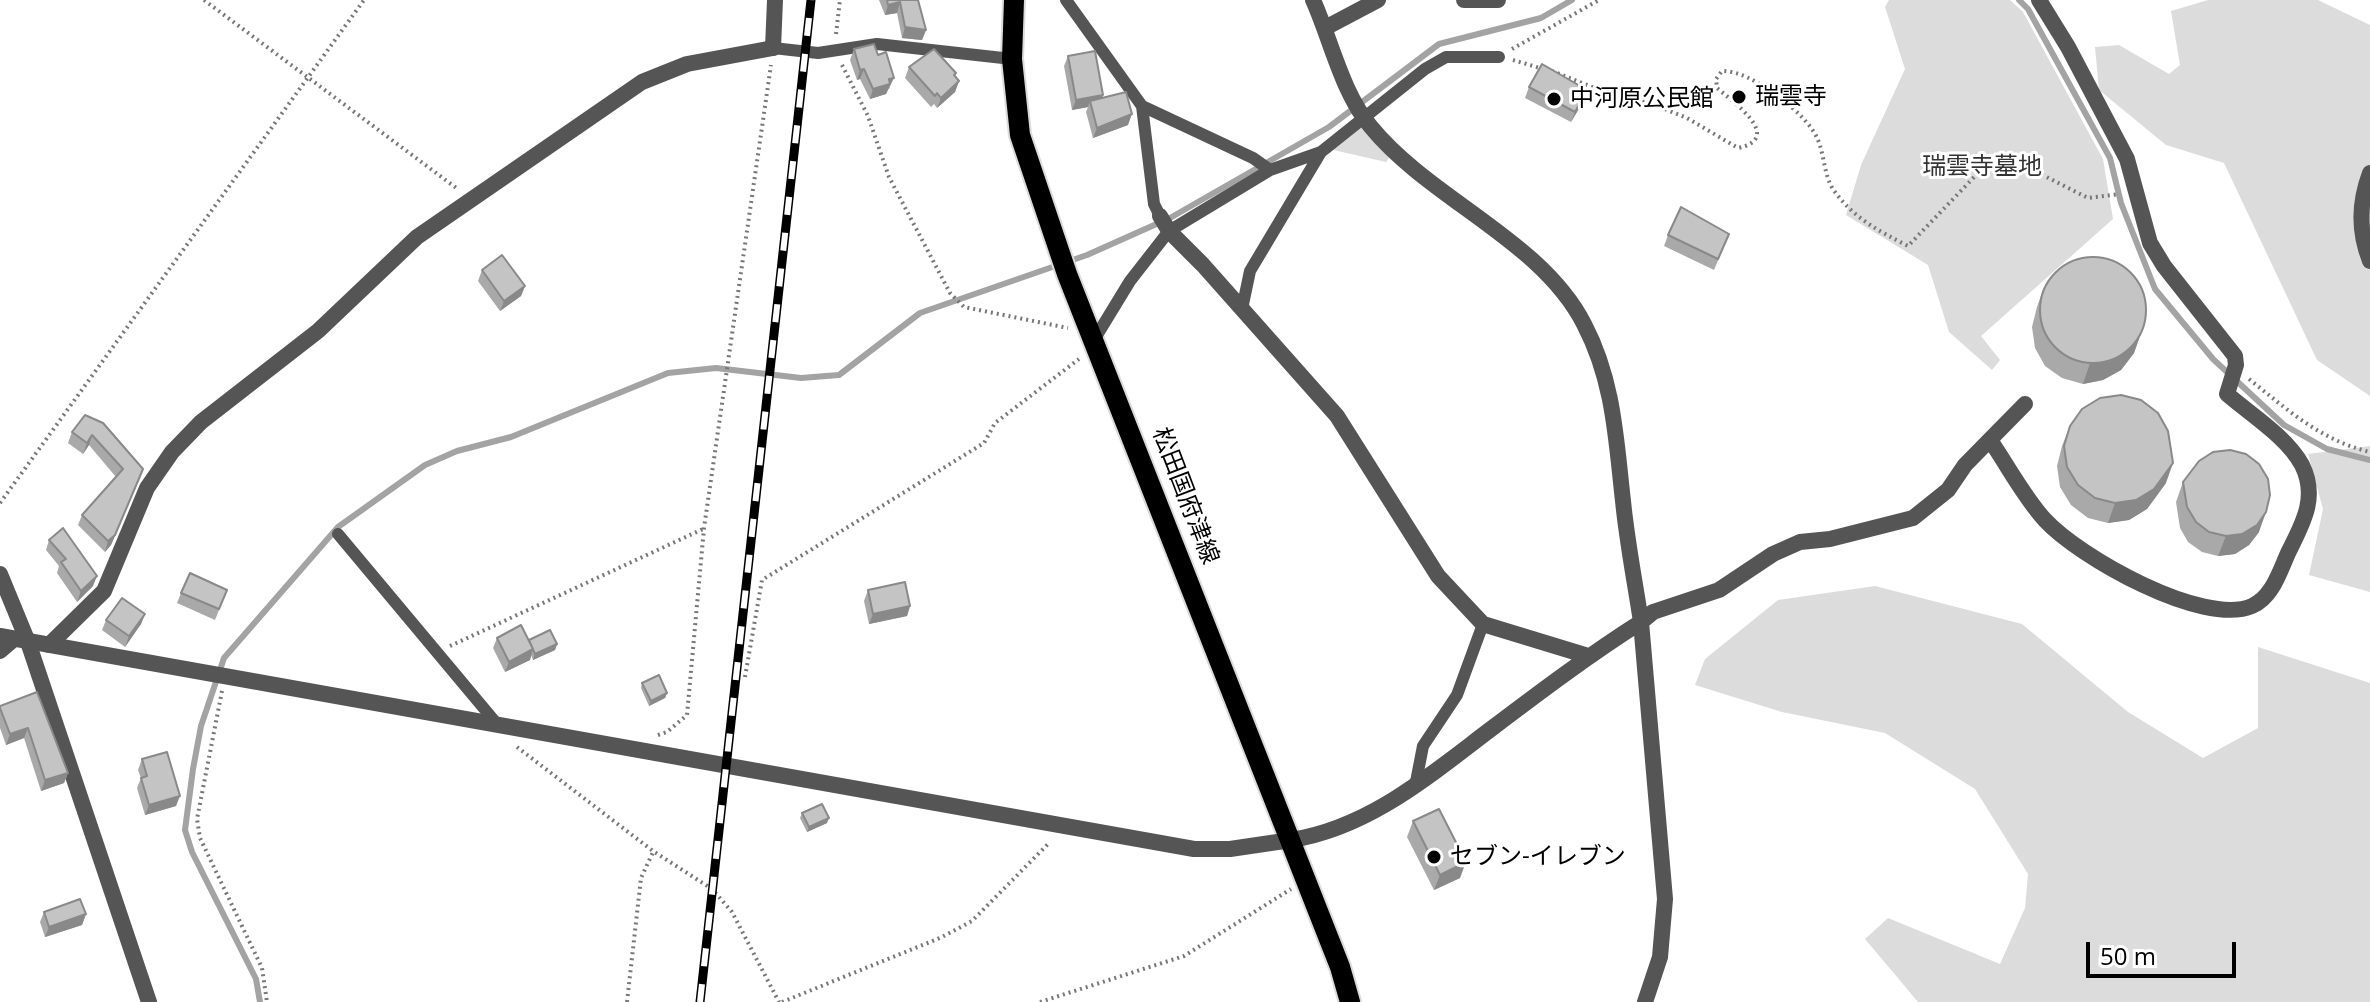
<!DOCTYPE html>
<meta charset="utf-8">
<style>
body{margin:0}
#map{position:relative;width:2370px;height:1002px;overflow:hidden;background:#fff;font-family:"Open Sans",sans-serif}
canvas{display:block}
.scale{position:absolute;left:2086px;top:942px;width:150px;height:36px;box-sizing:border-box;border:4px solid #000;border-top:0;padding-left:10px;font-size:24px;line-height:28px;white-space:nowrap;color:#000;-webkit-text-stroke:6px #fff;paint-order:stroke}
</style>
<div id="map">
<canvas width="2370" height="1002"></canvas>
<div class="scale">50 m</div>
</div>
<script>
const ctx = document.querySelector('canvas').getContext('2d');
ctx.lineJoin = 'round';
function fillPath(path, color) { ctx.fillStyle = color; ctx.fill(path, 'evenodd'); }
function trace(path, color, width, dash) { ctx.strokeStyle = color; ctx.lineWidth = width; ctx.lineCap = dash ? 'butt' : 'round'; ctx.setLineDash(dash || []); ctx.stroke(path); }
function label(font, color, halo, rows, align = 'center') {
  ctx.font = font + ' "Open Sans","Noto Sans JP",sans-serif'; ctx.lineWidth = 6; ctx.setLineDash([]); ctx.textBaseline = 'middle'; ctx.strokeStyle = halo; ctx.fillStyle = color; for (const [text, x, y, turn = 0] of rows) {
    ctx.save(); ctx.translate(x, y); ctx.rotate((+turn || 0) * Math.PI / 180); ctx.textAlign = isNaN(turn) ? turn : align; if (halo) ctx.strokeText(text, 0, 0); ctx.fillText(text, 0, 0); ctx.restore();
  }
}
const green = new Path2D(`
 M1889 0H2010L2023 12 2103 159 2113 219 1981 336 2000 360 1992 370 1949 332 1928 265 1846 215 1861 165 1905 69 1885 7Z
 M2208 0H2318L2370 25V396L2317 360 2224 163 2166 145 2099 90 2095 47 2119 45 2169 74 2180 65 2171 11Z
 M1356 123 1391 155 1386 162 1329 149Z
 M2370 446V592L2309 575 2323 509 2308 454Z
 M1875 586 2022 624 2128 712 2203 758 2258 728V647L2370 683V1002H1918L1865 939 1888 918 2000 964 2025 908 2028 874 1975 789 1885 733 1782 712 1695 685 1705 659 1778 600Z`);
const stream = new Path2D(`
 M2019 0 2028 9 2110 158 2121 203 2155 289 2213 359 2284 425 2327 449 2370 460
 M260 1002 256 979 192 852 185 830 193 769 201 726 224 658 338 527 425 465 457 451 511 437 668 373 716 368 801 378 839 375 920 313 1087 255 1170 218 1329 127 1439 44 1541 18 1572 0`);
const path = new Path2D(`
 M204 0 459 190
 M836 34 840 0
 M1512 49 1599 0
 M1513 60 1543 69
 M842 65 868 116 889 177 950 293 964 307 1068 328
 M1552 71 1597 89 1622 92 1687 118 1738 148C1785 138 1732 101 1717 88L1716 79 1722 71C1751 70 1808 114 1818 140 1825 157 1824 178 1835 192 1855 219 1879 231 1908 246L1979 172 2011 159 2088 198 2119 194
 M2249 379C2288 410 2320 440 2370 452
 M0 503 364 0
 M450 646 703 529
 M745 677 762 580 984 443 995 423 1079 359
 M222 691 197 819 200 838 262 968 267 1002
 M658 735 667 732 687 715 704 528 771 65
 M517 747 653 851 712 889 732 912 779 1002
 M627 1002 641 878 653 852
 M782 1002 940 938 972 921 1050 842
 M1040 1002 1184 956 1291 889`);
const service = new Path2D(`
 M1066 0 1142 106 1154 204 1160 216
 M773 48 818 53 877 44 1012 59
 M1142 106 1253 158 1270 170
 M1242 309 1250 271 1321 152
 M1094 340 1130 281 1169 231 1270 170 1321 152 1425 69 1446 57H1499
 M338 534 497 724
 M1415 787 1423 746 1457 695 1483 624`);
const minor = new Path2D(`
 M1464 0H1498
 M1325 28 1378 0
 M2370 173C2359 202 2358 231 2370 261
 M1160 216 1169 231 1203 265 1337 416 1438 576 1483 624 1588 656
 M1990 440C2008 466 2024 497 2045 520 2079 557 2203 627 2252 606 2273 597 2280 570 2289 551 2303 523 2318 497 2302 465 2287 437 2250 414 2227 394L2236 365 2235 356 2164 266 2150 243 2127 159 2068 47 2039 0
 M0 574 28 642 149 1002
 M49 645 104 591 147 488 172 452 201 422 318 331 417 237 642 82 687 64 773 48
 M0 651 14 639
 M1291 840C1369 828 1430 775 1491 729 1540 692 1589 655 1641 622 1635 582 1627 542 1623 501 1616 440 1614 381 1584 324 1541 240 1431 200 1371 127 1342 93 1331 40 1313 0
 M1645 1002 1660 957 1665 899 1641 622 1653 612 1719 590 1773 554 1800 542 1830 539 1913 518 1948 490 1965 465 2025 404`);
const tertiary = new Path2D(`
 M773 48 775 0
 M0 636 1194 849H1230L1291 840`);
const primary = new Path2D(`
 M1014 0 1012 59 1020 135 1067 274 1340 967 1350 1002`);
const rail = new Path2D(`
 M700 1002 811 0`);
const wall = new Path2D(`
 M879 0H918L926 30 922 40 902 38 897 13 885 15Z
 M854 49 890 88 888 89 886 94 870 99 860 79 857 80 850 60Z
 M1068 56 1103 95 1102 98 1128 125 1093 138 1086 112 1088 107 1072 110 1064 66Z
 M909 67 956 73 955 77 959 81 955 92 937 108 934 104 931 107 905 78Z
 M1529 87 1584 100 1571 122 1525 98Z
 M1729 234 1714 270 1664 246 1668 235Z
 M482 270 525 286 521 296 500 311 478 281Z
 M2044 287 2141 333 2134 353 2121 370 2103 380 2083 384 2062 378 2045 366 2035 348 2032 327 2037 307Z
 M85 415 139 480 111 545 105 552 78 525 82 515 116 477 89 445 83 454 68 443 72 432Z
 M2070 426 2166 483 2147 509 2129 520 2108 523 2088 518 2071 505 2060 487 2057 466 2062 446Z
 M2183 482 2259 532 2249 545 2235 554 2218 556 2202 552 2188 542 2180 528 2176 502Z
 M49 540 93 586 77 602 57 573 59 566 46 550Z
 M227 590 215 620 177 603 181 593Z
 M868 590 910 606 907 616 869 624 864 601Z
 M145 614 141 624 125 647 102 630 106 620Z
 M497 638 529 640 557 644 555 650 533 660 531 655 530 660 505 672 493 648Z
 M642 683 667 693 665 698 649 706 641 688Z
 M37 692 68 773 64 783 41 791 24 738 6 745 0 728V706Z
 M142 759 176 806 145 815 137 788 141 778 138 770Z
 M802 813 827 823 807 832 800 818Z
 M1413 821 1460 878 1434 890 1407 837Z
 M44 912 86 914 82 925 45 937 40 922Z`);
const shadedWall = new Path2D(`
 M900 2 897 13 885 15 888 5Z
 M905 27 926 30 922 40 902 38Z
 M864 69 860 79 857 80 860 70Z
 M894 78 886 94 870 99 873 89 889 79Z
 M959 81 955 92 937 108 941 98Z
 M1587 90 1584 100 1571 122 1575 112Z
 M1103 95 1100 105 1090 101 1088 107 1072 110 1076 100Z
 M1132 114 1128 125 1093 138 1097 128Z
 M525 286 521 296 500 311 504 301Z
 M2141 333 2134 353 2121 370 2103 380 2083 384 2090 363Z
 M92 435 89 445 83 454 87 443Z
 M2173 463 2166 483 2147 509 2129 520 2108 523 2115 503Z
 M143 469 111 545 105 552 108 541Z
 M2266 512 2259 532 2249 545 2235 554 2218 556 2226 536Z
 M97 576 93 586 77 602 81 591Z
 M910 606 907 616 869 624 873 614Z
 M145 614 141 624 125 647 129 636Z
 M557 644 555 650 533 660 535 654Z
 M533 649 530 660 505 672 509 662Z
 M667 693 665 698 649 706 651 701Z
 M28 728 24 738 6 745 10 734Z
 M68 773 64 783 41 791 45 780Z
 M180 796 176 806 145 815 149 805Z
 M829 818 827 823 807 832 809 827Z
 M1466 862 1460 878 1434 890 1440 875Z
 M86 914 82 925 45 937 49 927Z`);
const building = new Path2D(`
 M887 0H918L926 30 905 27 900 2 888 5Z
 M874 44 878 55 886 52 894 78 889 79 890 84 873 89 864 69 860 70 854 49Z
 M934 49 956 73 954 75 959 81 941 98 937 93 935 96 909 67Z
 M1095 51 1103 95 1076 100 1068 56Z
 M1542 64 1587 90 1575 112 1529 87Z
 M1126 92 1132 114 1097 128 1090 101Z
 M1681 207 1729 234 1718 259 1668 235Z
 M502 255 525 286 504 301 482 270Z
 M2040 310a53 53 0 1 1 106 0a53 53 0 1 1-106 0Z
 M2121 395 2141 400 2158 413 2168 431 2173 463 2154 489 2136 500 2115 503 2095 498 2078 485 2067 467 2064 446 2070 426 2082 409 2100 398Z
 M85 415 103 423 143 469 115 535 108 541 82 515 123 469 92 435 87 443 72 432Z
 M2230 450 2246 454 2259 464 2268 479 2270 495 2266 512 2257 525 2242 534 2226 536 2209 532 2196 522 2187 507 2183 482 2199 461 2213 452Z
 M63 528 97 576 81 591 61 562 66 559 49 540Z
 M190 573 227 590 219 609 181 593Z
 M905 582 910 606 873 614 868 590Z
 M122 598 145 614 129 636 106 620Z
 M521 625 533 649 509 662 497 638Z
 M550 630 557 644 535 654 529 640Z
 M659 675 667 693 651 701 642 683Z
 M37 692 68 773 45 780 28 728 10 734 0 708V706Z
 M167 752 180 796 149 805 141 778 147 776 142 759Z
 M822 804 829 818 809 827 802 813Z
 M1439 809 1466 862 1440 875 1413 821Z
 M80 899 86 914 49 927 44 912Z`);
const markers = [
 [1739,97,8,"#000"],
 [1554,99,8,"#000"],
 [1434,857,8,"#000"]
];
const poiNames = [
 ["瑞雲寺",1755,97],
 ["中河原公民館",1570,99],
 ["セブン-イレブン",1450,857]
];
const parkNames = [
 ["瑞雲寺墓地",1982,167]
];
const streetNames = [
 ["松田国府津線",1185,496,69]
];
fillPath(green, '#dcdcdc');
trace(stream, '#a3a3a3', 6);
trace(primary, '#dbdbdb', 24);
trace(path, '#777', 4, [2, 4]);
trace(service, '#555', 12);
trace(minor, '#555', 16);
trace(tertiary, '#555', 16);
trace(primary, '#000', 20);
trace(rail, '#000', 9);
trace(rail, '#fff', 6, [18]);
fillPath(wall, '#a9a9a9');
fillPath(shadedWall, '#898989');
fillPath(building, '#c4c4c4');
trace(building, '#898989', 2);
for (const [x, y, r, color] of markers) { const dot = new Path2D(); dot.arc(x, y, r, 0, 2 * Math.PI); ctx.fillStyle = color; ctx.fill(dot); trace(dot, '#fff', 3); }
label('24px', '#000', '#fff', poiNames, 'left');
label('24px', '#333', '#fff', parkNames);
label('24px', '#000', '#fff', streetNames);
</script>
